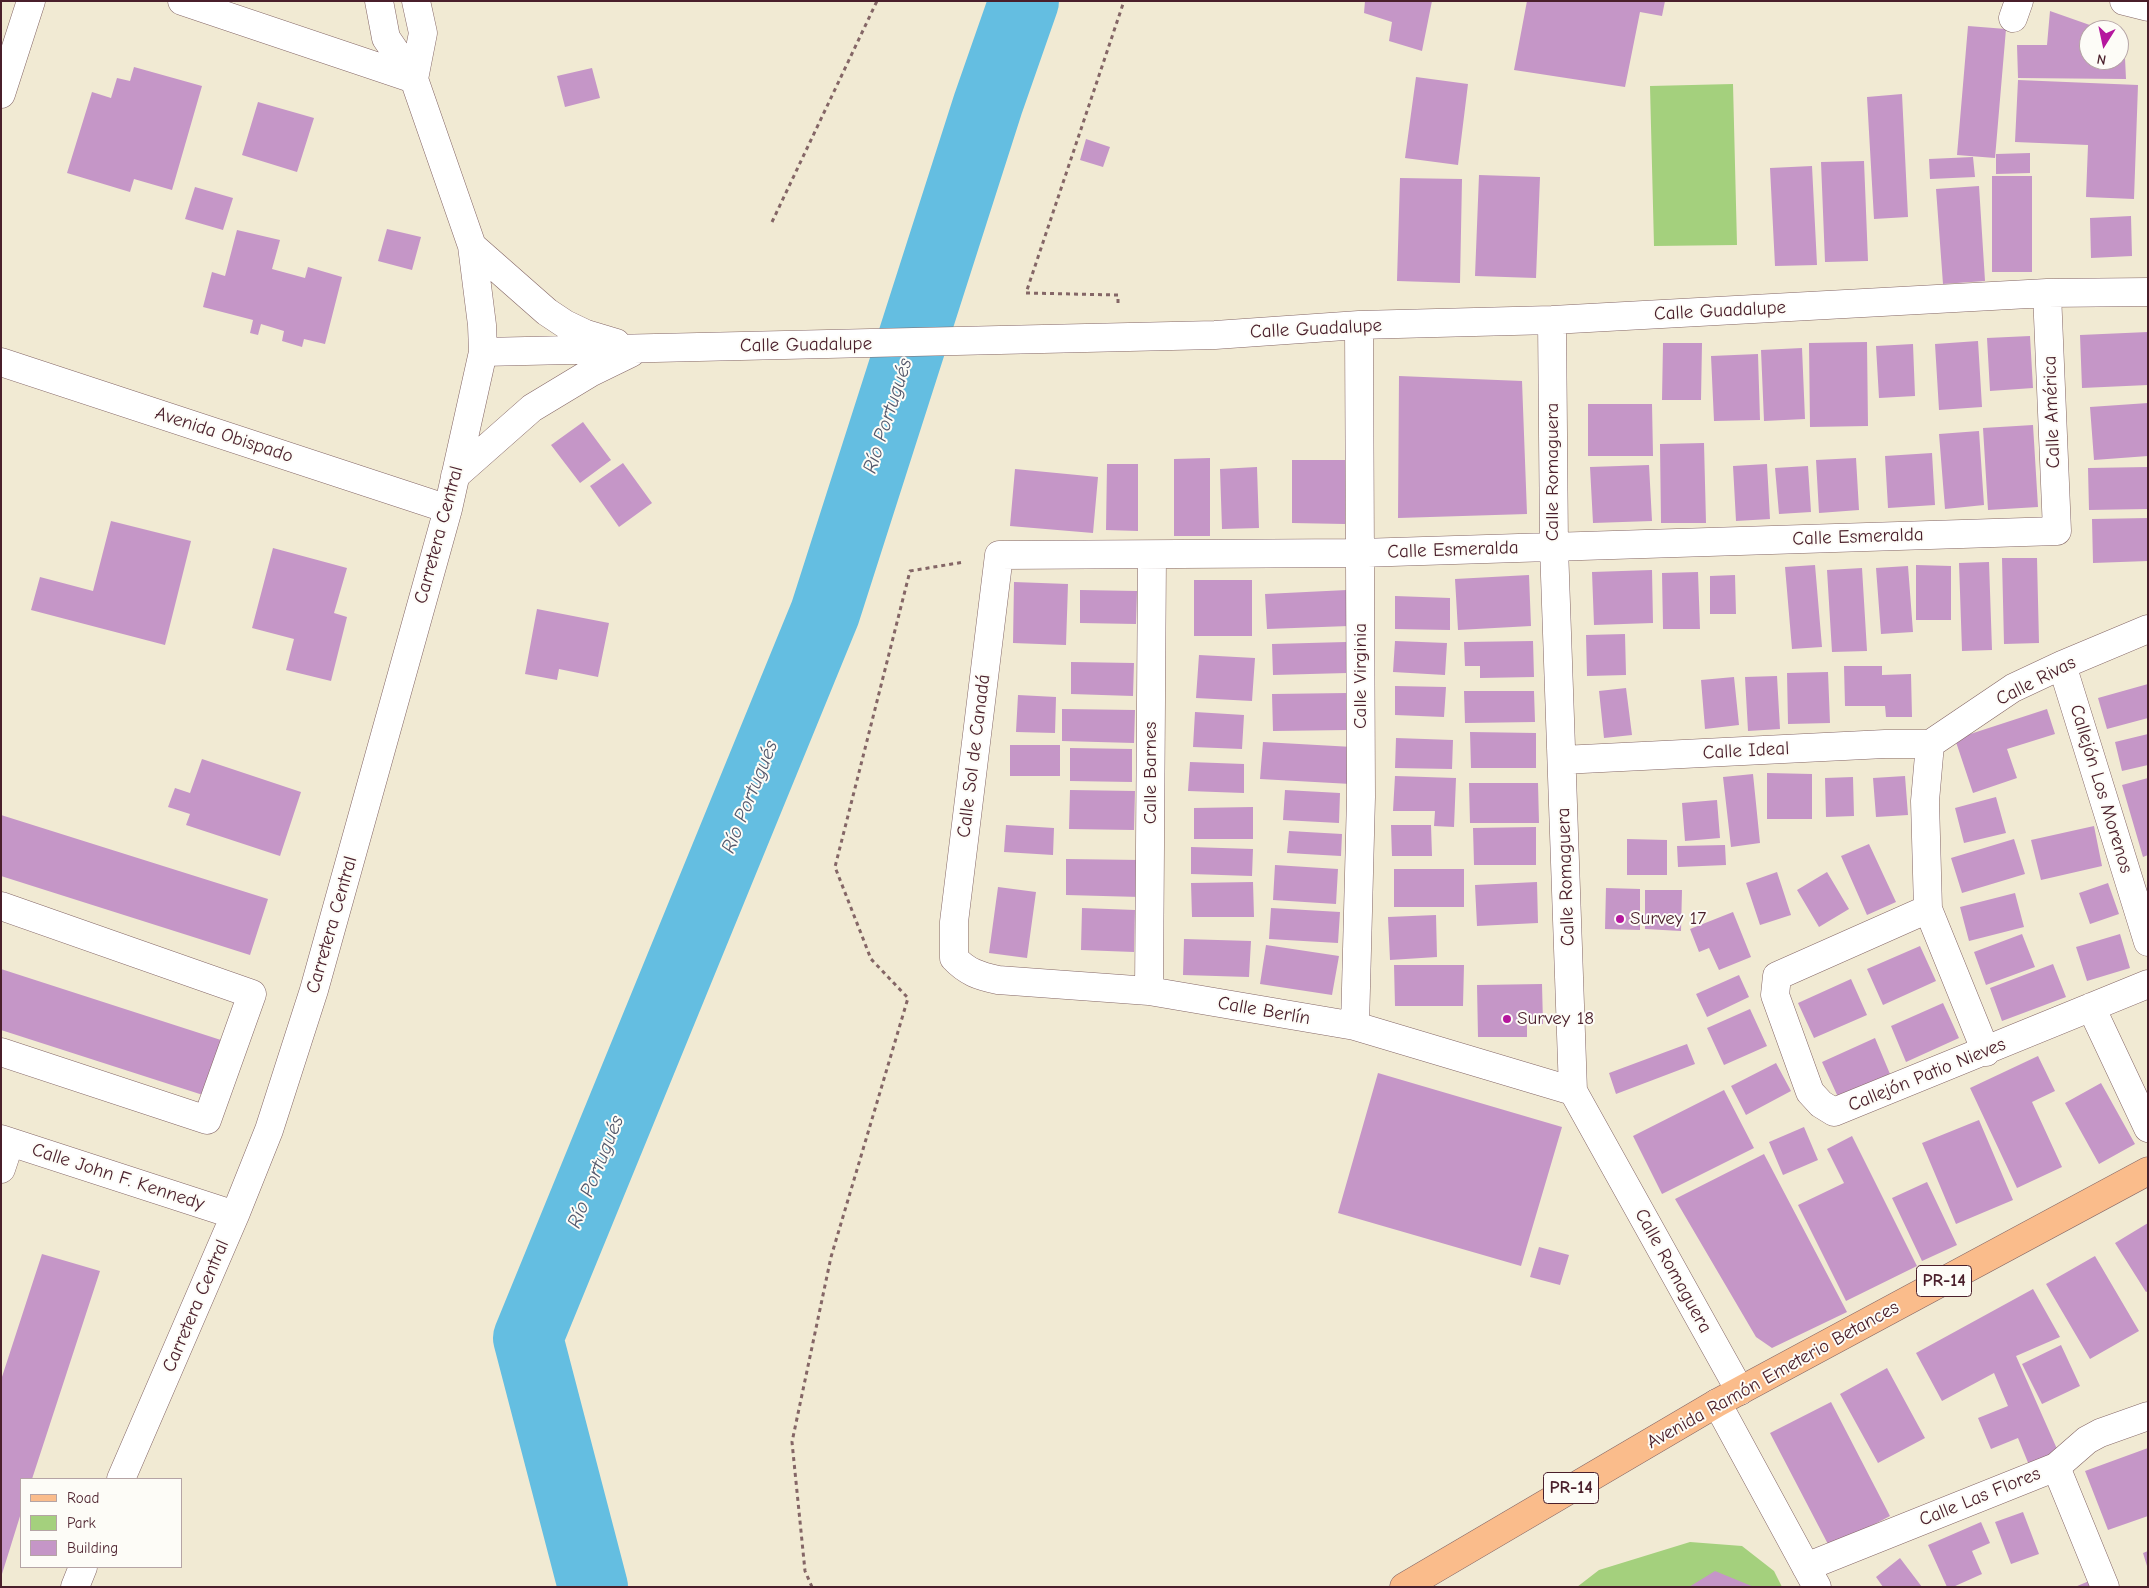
<!DOCTYPE html>
<meta charset="utf-8">
<style>
body{margin:0}
#map{position:relative;width:2149px;height:1588px;overflow:hidden;background:#f1ead3;font-family:"Comic Neue",sans-serif}
canvas{display:block}
.frame{position:absolute;inset:0;border:2px solid #4a1f2b;pointer-events:none}
.legend{position:absolute;left:20px;top:1478px;width:162px;height:90px;box-sizing:border-box;background:#fdfcf7;border:1px solid #b5a4a5;margin:0;padding:6px 9px;list-style:none;font-size:15px;color:#4a1f2b}
.legend li{display:flex;align-items:center;gap:10px;height:25px}
.legend b{width:25px;border:1px solid #b5a4a5}
.north{position:absolute;left:2079px;top:20px;width:50px;height:50px;box-sizing:border-box;background:#fdfcf7;border:1px solid #b5a4a5;border-radius:50%;rotate:190deg;font-size:14px;font-weight:700;line-height:20px;text-align:center;color:#4a1f2b}
.north::after{content:'';display:block;margin:auto;width:18px;height:22px;background:#b5179e;clip-path:polygon(50% 0,100% 100%,50% 72%,0 100%)}
</style>
<div id="map">
<canvas width="2149" height="1588"></canvas>
<div class="frame"></div>
<ul class="legend">
<li><b style="height:6px;background:#fabc8b"></b>Road</li>
<li><b style="height:14px;background:#a4d07d"></b>Park</li>
<li><b style="height:14px;background:#c596c7"></b>Building</li>
</ul>
<div class="north">N</div>
</div>
<script>
const ctx = document.querySelector('canvas').getContext('2d');
ctx.lineJoin = 'round';
function fillPath(path, color) { ctx.fillStyle = color; ctx.fill(path, 'evenodd'); }
function trace(path, color, width, dash) { ctx.strokeStyle = color; ctx.lineWidth = width; ctx.lineCap = dash ? 'butt' : 'round'; ctx.setLineDash(dash || []); ctx.stroke(path); }
function label(font, color, halo, rows, align = 'center') {
  ctx.font = font + ' "Comic Neue",sans-serif'; ctx.lineWidth = 4; ctx.setLineDash([]); ctx.textBaseline = 'middle'; ctx.strokeStyle = halo; ctx.fillStyle = color; for (const [text, x, y, turn = 0] of rows) {
    ctx.save(); ctx.translate(x, y); ctx.rotate((+turn || 0) * Math.PI / 180); ctx.textAlign = isNaN(turn) ? turn : align; if (halo) ctx.strokeText(text, 0, 0); ctx.fillText(text, 0, 0); ctx.restore();
  }
}
const green = new Path2D(`
 M1733 84 1737 245 1654 246 1650 86Z
 M1690 1542 1742 1546 1774 1571 1782 1587H1577L1599 1570Z`);
const river = new Path2D(`
 M593 1587 528 1338 825 613 988 104 1024 1`);
const building = new Path2D(`
 M1365 1H1432L1422 51 1389 41 1392 22 1364 13Z
 M1527 1H1665L1662 16 1640 12 1625 87 1514 70Z
 M2050 11 2104 30H2089V60H2119V35L2124 37 2126 79 2018 78 2017 45H2047Z
 M1968 26 2006 29 1995 158 1957 155Z
 M134 67 202 86 172 190 134 179 130 192 67 173 92 92 111 98 117 78 130 81Z
 M592 68 600 98 565 107 557 76Z
 M1416 77 1468 84 1458 165 1405 158Z
 M2018 80 2138 85 2134 199 2086 197 2088 145 2015 142Z
 M1902 94 1908 217 1874 219 1867 97Z
 M258 102 314 118 297 172 242 155Z
 M1086 139 1110 147 1103 167 1080 160Z
 M2030 153V173L1996 174V154Z
 M1973 157 1975 177 1930 179 1929 159Z
 M1864 161 1868 261 1825 262 1821 162Z
 M1812 166 1817 265 1775 266 1770 168Z
 M1479 175 1540 177 1536 278 1475 276Z
 M1992 176H2032V272H1992Z
 M1400 178 1462 179 1460 283 1397 281Z
 M1979 186 1985 281 1943 284 1936 189Z
 M195 187 233 198 223 230 185 219Z
 M2131 216 2132 256 2091 258 2090 218Z
 M387 229 421 237 412 270 378 261Z
 M237 230 280 240 272 269 305 278 308 267 342 277 325 344 304 339 302 347 282 341 284 331 261 324 258 335 250 333 253 320 203 307 212 272 225 276Z
 M2148 332V385L2082 388 2080 335Z
 M2030 336 2033 388 1990 391 1987 338Z
 M1978 341 1982 407 1939 410 1935 344Z
 M1867 342 1868 426 1810 427 1809 343Z
 M1663 343H1702L1701 400H1662Z
 M1913 344 1915 396 1879 398 1876 346Z
 M1802 348 1805 419 1764 421 1761 350Z
 M1758 354 1760 420 1714 421 1711 356Z
 M1399 376 1522 381 1527 514 1398 518Z
 M2148 403V456L2094 460 2090 407Z
 M1588 404H1652L1653 456H1588Z
 M583 422 611 460 580 483 551 445Z
 M2033 425 2038 507 1988 510 1983 428Z
 M1979 431 1984 505 1945 509 1939 434Z
 M1704 443 1706 523H1661L1660 444Z
 M1932 453 1935 505 1888 508 1885 456Z
 M1210 458V536H1174V459Z
 M1856 458 1859 510 1819 513 1816 460Z
 M1292 460H1346L1345 524 1292 523Z
 M623 463 652 503 619 527 590 486Z
 M1107 464H1138V531L1106 530Z
 M1767 464 1770 519 1736 521 1733 466Z
 M1649 465 1652 521 1593 523 1590 467Z
 M1808 466 1811 512 1779 514 1775 468Z
 M1257 467 1259 528 1222 529 1220 469Z
 M2148 467V509L2089 510 2088 468Z
 M1015 469 1098 477 1093 533 1010 526Z
 M2148 518V561L2093 563 2092 519Z
 M111 521 191 541 165 645 31 610 40 577 93 591Z
 M273 548 347 568 334 613 347 617 331 681 286 670 294 639 252 628Z
 M2002 558H2037L2039 643 2004 644Z
 M1989 562 1992 650 1962 651 1959 563Z
 M1815 565 1822 647 1792 649 1785 567Z
 M1916 565 1951 566V620H1916Z
 M1908 566 1913 632 1881 634 1876 568Z
 M1862 568 1867 651 1832 652 1827 570Z
 M1652 570 1653 623 1594 625 1592 572Z
 M1698 572 1700 629H1663L1662 573Z
 M1529 575 1531 626 1458 630 1455 579Z
 M1735 575 1736 614H1710V576Z
 M1194 580H1252V636H1194Z
 M1014 582 1068 584 1066 645 1013 643Z
 M1080 590 1137 591 1136 624 1080 623Z
 M1347 590 1349 626 1267 629 1265 594Z
 M1395 596 1450 598V630L1395 629Z
 M537 609 609 623 598 677 559 669 557 680 525 674Z
 M1625 634 1626 675 1587 676 1586 635Z
 M1395 641 1447 643 1445 675 1393 672Z
 M1533 641 1534 677 1480 678V666H1465L1464 642Z
 M1346 642 1347 673 1273 675 1272 644Z
 M1199 655 1255 658 1252 701 1196 698Z
 M1071 662 1134 663 1133 696 1071 694Z
 M1844 666H1882V675L1911 674 1912 717H1886L1885 706H1845Z
 M1828 672 1830 723 1788 724 1787 673Z
 M1777 676 1780 729 1748 731 1745 677Z
 M1734 677 1739 725 1705 729 1701 680Z
 M2148 684V718L2107 729 2098 698Z
 M1395 686 1446 687 1444 717 1395 715Z
 M1626 688 1632 735 1604 738 1599 691Z
 M1464 691H1534L1535 722 1465 723Z
 M1347 693 1348 730 1273 731 1272 694Z
 M1018 695 1056 697 1055 733 1016 732Z
 M1062 709 1135 710 1134 743 1062 741Z
 M2047 709 2055 734 2007 749 2017 778 1973 793 1955 739Z
 M1195 712 1244 715 1242 749 1193 747Z
 M1470 732 1536 733V768H1471Z
 M2148 734V765L2122 771 2115 742Z
 M1396 738 1453 740 1452 769 1395 768Z
 M1263 742 1353 747 1351 784 1260 779Z
 M1010 745H1060V776H1010Z
 M1070 748 1132 749V782L1070 781Z
 M202 759 301 792 280 856 186 825 190 814 168 807 175 788 190 793Z
 M1190 762 1244 764V793L1188 791Z
 M1767 773 1812 774V819H1767Z
 M1753 774 1760 843 1731 847 1723 777Z
 M1395 776 1456 778 1454 827 1434 826 1435 811H1393Z
 M1905 776 1908 815 1876 817 1873 778Z
 M1853 777 1854 816 1826 817 1825 778Z
 M2148 778V855L2143 857 2122 785Z
 M1469 783H1538L1539 823H1470Z
 M1070 790 1135 791 1134 830 1069 829Z
 M1285 790 1340 793 1339 823 1283 820Z
 M1996 797 2006 833 1964 843 1955 808Z
 M1717 800 1720 838 1685 841 1682 803Z
 M1253 807V839H1194V808Z
 M1 815 268 899 250 955 1 876Z
 M1006 825 1054 828 1053 855 1004 852Z
 M1391 825H1431L1432 856H1392Z
 M2094 826 2102 866 2041 880 2031 840Z
 M1536 827V865H1474L1473 828Z
 M1289 831 1342 834 1341 856 1287 853Z
 M1627 839 1667 840V875H1627Z
 M2014 839 2025 874 1962 893 1951 858Z
 M1869 844 1896 902 1867 915 1841 856Z
 M1725 845 1726 865 1678 867 1677 846Z
 M1191 847 1253 849 1252 876 1191 874Z
 M1066 859 1141 860 1140 897 1066 895Z
 M1275 865 1338 869 1336 904 1273 900Z
 M1394 869H1464V907H1394Z
 M1777 872 1791 915 1760 925 1746 883Z
 M1827 872 1849 909 1819 927 1797 890Z
 M1253 882 1254 917H1192L1191 883Z
 M1537 882 1538 923 1477 926 1475 885Z
 M2108 883 2119 914 2090 924 2079 893Z
 M998 887 1036 892 1027 958 989 953Z
 M1606 888 1640 889V930L1605 929Z
 M1645 890H1682L1681 931 1645 929Z
 M2015 893 2024 927 1969 941 1960 907Z
 M1082 908 1135 910 1134 952 1081 950Z
 M1271 908 1340 912 1338 943 1269 939Z
 M1733 912 1751 957 1719 970 1709 948 1699 952 1690 929Z
 M1436 915 1437 957 1390 960 1388 917Z
 M2022 934 2035 967 1986 985 1974 952Z
 M2120 934 2130 968 2087 981 2076 947Z
 M1184 939 1251 941 1249 977 1183 975Z
 M1266 945 1339 956 1332 995 1260 984Z
 M1920 946 1936 981 1883 1005 1867 969Z
 M2053 964 2066 997 2002 1021 1990 988Z
 M1394 965H1464L1463 1006H1395Z
 M1 969 224 1041 206 1096 1 1030Z
 M1739 975 1749 997 1707 1017 1696 994Z
 M1851 979 1867 1015 1814 1038 1798 1003Z
 M1542 984 1543 1024H1527V1037H1478L1477 985Z
 M1943 1003 1959 1038 1906 1062 1891 1026Z
 M1750 1009 1767 1046 1724 1065 1707 1028Z
 M1875 1038 1890 1074 1838 1097 1822 1062Z
 M1687 1044 1695 1064 1616 1094 1609 1073Z
 M2038 1056 2055 1091 2032 1102 2062 1167 2017 1188 1970 1088Z
 M1776 1063 1791 1091 1746 1115 1731 1086Z
 M1378 1073 1562 1127 1521 1266 1338 1213Z
 M2101 1083 2135 1144 2099 1164 2065 1103Z
 M1724 1090 1754 1148 1662 1194 1633 1136Z
 M1979 1120 2013 1200 1956 1224 1922 1143Z
 M1804 1127 1818 1160 1783 1175 1769 1142Z
 M1852 1136 1917 1266 1846 1301 1798 1205 1844 1183 1827 1149Z
 M1764 1154 1847 1312 1772 1348 1756 1337 1675 1199Z
 M1927 1182 1957 1245 1922 1261 1892 1198Z
 M2148 1223V1291L2146 1292 2115 1243Z
 M1539 1247 1569 1255 1560 1285 1530 1277Z
 M42 1254 100 1271 32 1479H21V1513L2 1574 1 1380Z
 M2095 1256 2139 1331 2090 1359 2046 1284Z
 M2033 1289 2060 1337 2016 1356 2061 1458 2031 1470 2018 1438 1991 1449 1978 1418 2008 1406 1994 1373 1942 1401 1916 1353Z
 M2061 1345 2080 1386 2042 1404 2022 1364Z
 M1887 1368 1925 1438 1878 1463 1840 1394Z
 M1831 1402 1890 1516 1830 1548 1770 1433Z
 M2148 1448V1516L2108 1530 2085 1471Z
 M2023 1512 2039 1554 2011 1564 1995 1522Z
 M1981 1522 1990 1543 1972 1551 1982 1574 1953 1587H1947L1928 1545Z
 M2148 1551V1566H2147L2143 1553Z
 M1900 1558 1922 1587H1883L1876 1577Z
 M1715 1571 1754 1587H1689Z
 M2089 1581 2091 1587H2075Z`);
const path = new Path2D(`
 M772 222 877 1
 M1118 303V295L1026 293 1124 1
 M812 1587 805 1571 792 1442 831 1257 908 998 871 959 835 867 910 571 964 562`);
const minor = new Path2D(`
 M379 1 386 38 414 79 423 33 416 1
 M2124 1 2148 7
 M2013 18 2019 1
 M1 94 31 1
 M472 246 547 312 565 324 586 334 616 343
 M1552 320 1554 547 1573 1091 1740 1391
 M483 352 1215 335 1359 325 1552 320 2047 293 2148 292
 M1 362 448 509
 M455 476 532 408 590 373 631 353
 M2062 665 2148 942
 M1930 744 1925 801 1928 909 1986 1052
 M1930 744 2013 688 2062 665 2148 629
 M1562 760 1885 744H1930
 M1 906 252 994 207 1120 1 1052
 M1928 909 1777 976 1775 995 1810 1092 1821 1104 1834 1112 2148 984
 M1149 991 1152 555
 M2091 1007 2148 1128
 M1355 1026 1361 797 1359 325
 M1573 1091 1355 1026 1149 991 998 980C979 976 967 972 954 958V922L999 555 1360 553 2057 531 2047 293
 M1 1139 235 1215
 M1 1169 10 1142
 M1717 1403 1817 1587
 M2056 1467 2105 1587
 M121 1479 235 1215 269 1130 314 990 448 509 483 352 482 325 472 246 414 79 182 1
 M1806 1567 2056 1467 2087 1440 2100 1433 2148 1416
 M75 1587 83 1567`);
const major = new Path2D(`
 M1404 1587 1717 1403 2148 1171`);
const markers = [
 [1620,919,5,"#b5179e"],
 [1507,1019,5,"#b5179e"]
];
const shields = [
 [1944,1281,55],
 [1571,1488,55]
];
const shieldNames = [
 ["PR-14",1944,1281],
 ["PR-14",1571,1488]
];
const streetNames = [
 ["Calle Guadalupe",1720,311,-3],
 ["Calle Guadalupe",1316,329,-3],
 ["Calle Guadalupe",806,345,-1],
 ["Calle América",2052,412,-92],
 ["Avenida Obispado",224,435,18],
 ["Calle Romaguera",1553,472,-90],
 ["Carretera Central",439,535,-75],
 ["Calle Esmeralda",1858,537,-2],
 ["Calle Esmeralda",1453,550,-2],
 ["Calle Virginia",1361,676,-90],
 ["Calle Rivas",2036,681,-27],
 ["Calle Ideal",1746,751,-3],
 ["Calle Sol de Canadá",974,756,-83],
 ["Calle Barnes",1151,773,-90],
 ["Callejón Los Morenos",2101,789,73],
 ["Calle Romaguera",1566,877,-92],
 ["Carretera Central",332,925,-74],
 ["Calle Berlín",1264,1011,10],
 ["Callejón Patio Nieves",1927,1075,-22],
 ["Calle John F. Kennedy",118,1177,18],
 ["Calle Romaguera",1673,1271,61],
 ["Carretera Central",196,1306,-67],
 ["Avenida Ramón Emeterio Betances",1773,1375,-29],
 ["Calle Las Flores",1980,1497,-22]
];
const poiNames = [
 ["Survey 17",1630,919],
 ["Survey 18",1517,1019]
];
const waterNames = [
 ["Río Portugués",888,416,-72],
 ["Río Portugués",750,797,-68],
 ["Río Portugués",596,1172,-68]
];
fillPath(green, '#a4d07d');
trace(river, '#64bee1', 70);
fillPath(building, '#c596c7');
trace(minor, '#846666', 29);
trace(major, '#846666', 29);
trace(path, '#846666', 3, [4, 4]);
trace(minor, '#fff', 28);
trace(major, '#fabc8b', 28);
for (const [x, y, r, color] of markers) { const dot = new Path2D(); dot.arc(x, y, r, 0, 2 * Math.PI); ctx.fillStyle = color; ctx.fill(dot); trace(dot, '#fdfcf7', 2); }
for (const [x, y, w] of shields) { const box = new Path2D(); box.roundRect(x - w / 2, y - 15.5, w, 31, 4); ctx.fillStyle = '#fdfcf7'; ctx.fill(box); trace(box, '#4a1f2b', 1); }
label('bold 18px', '#4a1f2b', null, shieldNames);
label('19px', '#4a1f2b', '#fdfcf7', streetNames);
label('19px', '#4a1f2b', '#fdfcf7', poiNames, 'left');
label('italic 20px', '#53576b', '#fdfcf7', waterNames);
</script>
